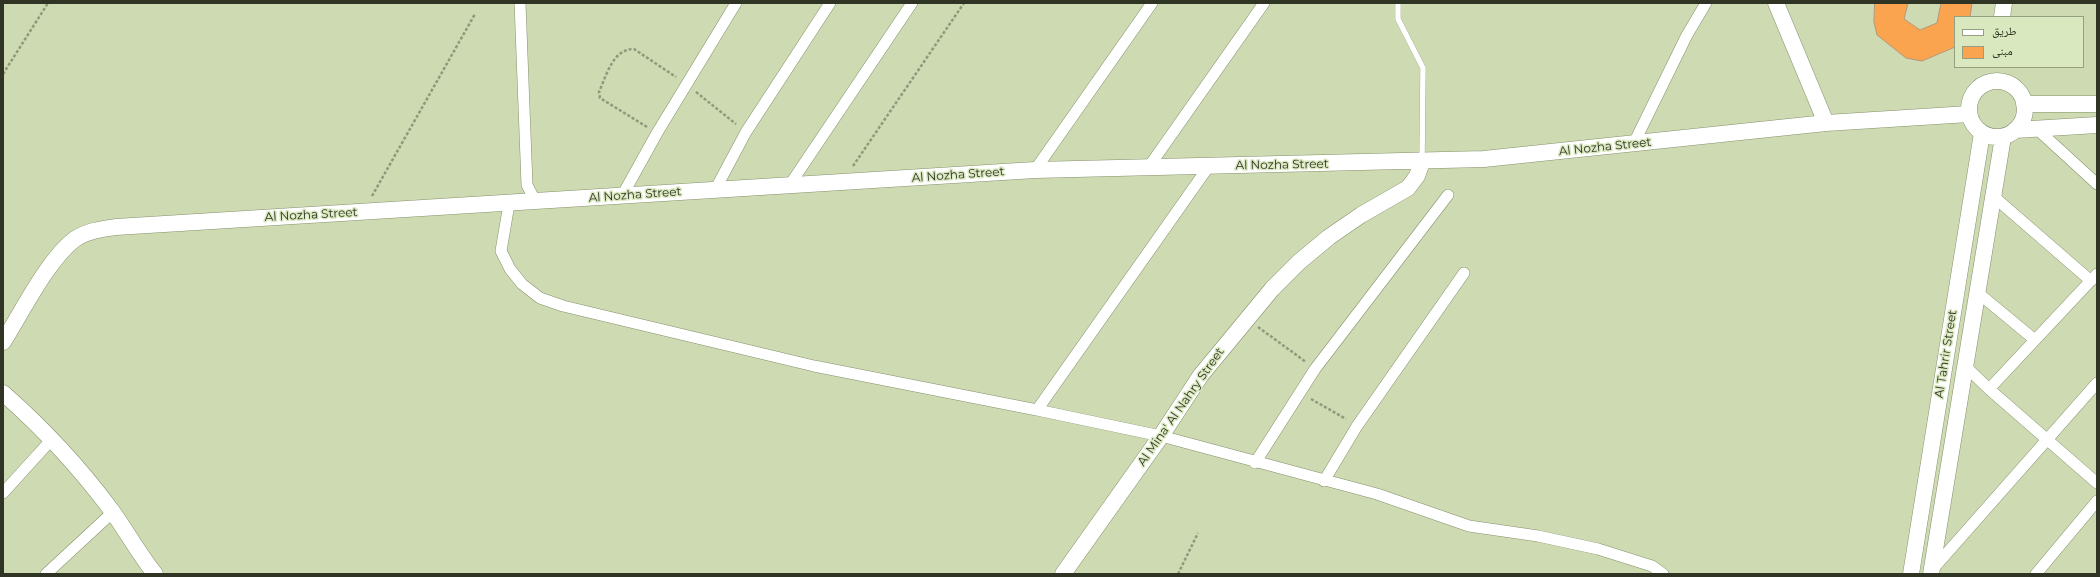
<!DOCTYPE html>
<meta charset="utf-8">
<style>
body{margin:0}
#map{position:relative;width:2100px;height:577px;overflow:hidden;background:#cddab2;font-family:Montserrat,"Noto Naskh Arabic",sans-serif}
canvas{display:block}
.frame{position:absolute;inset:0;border:4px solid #2f3425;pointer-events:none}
.legend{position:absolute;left:1954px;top:16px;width:130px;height:52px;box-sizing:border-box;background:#dae8bf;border:1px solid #96a081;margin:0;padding:5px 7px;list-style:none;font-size:12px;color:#2f3425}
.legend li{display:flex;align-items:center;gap:8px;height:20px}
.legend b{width:20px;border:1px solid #96a081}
</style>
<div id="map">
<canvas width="2100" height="577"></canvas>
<div class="frame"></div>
<ul class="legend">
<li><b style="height:5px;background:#fff"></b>طريق</li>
<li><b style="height:11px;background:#fba450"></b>مبنى</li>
</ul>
</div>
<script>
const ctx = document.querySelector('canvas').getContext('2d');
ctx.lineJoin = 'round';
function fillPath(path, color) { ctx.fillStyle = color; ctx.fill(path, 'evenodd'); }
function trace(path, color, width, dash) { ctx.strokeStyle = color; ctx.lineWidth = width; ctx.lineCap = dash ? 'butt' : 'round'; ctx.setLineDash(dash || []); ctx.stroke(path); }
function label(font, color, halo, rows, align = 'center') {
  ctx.font = font + ' Montserrat,sans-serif'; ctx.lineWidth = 3; ctx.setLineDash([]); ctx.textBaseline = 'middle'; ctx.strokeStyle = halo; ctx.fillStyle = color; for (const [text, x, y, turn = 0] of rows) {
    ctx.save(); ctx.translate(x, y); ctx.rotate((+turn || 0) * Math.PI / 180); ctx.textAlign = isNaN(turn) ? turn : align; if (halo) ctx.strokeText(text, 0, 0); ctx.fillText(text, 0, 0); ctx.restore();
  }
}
const building = new Path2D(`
 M1875 3H1908L1904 19 1920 30 1937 23 1941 3H1972L1970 17H1955V47L1922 61 1906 58 1877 35 1874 22Z`);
const path = new Path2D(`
 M3 74 48 3
 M696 92 736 124
 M647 127 600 98 599 92C607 74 613 49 634 49L676 77
 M853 166 964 3
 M372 196 475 14
 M1258 327 1306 362
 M1311 399 1346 419
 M1178 574 1198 533`);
const lane = new Path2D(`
 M1398 3V19L1423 68 1422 160`);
const street = new Path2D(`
 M520 3 527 185 536 202
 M2037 129 2097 184
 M1634 143 1687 35 1706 3
 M1209 166 1037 410 1161 436 1377 494 1469 526 1538 536 1598 549 1652 566 1663 574
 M1148 168 1264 3
 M1035 170 1152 3
 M789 186 912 3
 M715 190 746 132 830 3
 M622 196 657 133 736 3
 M1993 196 2091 281
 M509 204 501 251 510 269 522 284 540 298 563 306 814 366 1037 410
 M2097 274 1989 389 2097 483
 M1977 292 2035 340
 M1965 366 1989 389
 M1255 463 1315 369 1448 195
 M1324 481 1357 426 1464 273
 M3 493 52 439
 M1932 570 2097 383
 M46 574 113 512
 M2036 574 2097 501`);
const secondary = new Path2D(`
 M1776 3 1826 123
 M2002 17 2004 3
 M1969 109a28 28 0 1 1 56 0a28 28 0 1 1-56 0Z
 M2024 104H2097
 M2015 130 2097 125
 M3 342C22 312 48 259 75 239 87 231 102 229 116 227L1035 170 1484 159 1826 123 1969 114
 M3 393C44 429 80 468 112 511 127 532 139 554 155 574
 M1063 574 1161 436 1201 375 1272 289 1299 262 1329 237 1361 215 1408 188 1417 176 1422 162
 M1911 574 1982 133
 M1931 574 2003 137`);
const streetNames = [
 ["Al Nozha Street",1605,147,-6],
 ["Al Nozha Street",1282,165,-1],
 ["Al Nozha Street",958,175,-4],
 ["Al Nozha Street",635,195,-4],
 ["Al Nozha Street",311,215,-3],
 ["Al Tahrir Street",1946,354,-81],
 ["Al Mina' Al Nahry Street",1181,407,-55]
];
fillPath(building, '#fba450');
trace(building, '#b69579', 1);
trace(lane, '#85916b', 6);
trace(street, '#85916b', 12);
trace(secondary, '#85916b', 17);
trace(path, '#90997b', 2.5, [3, 2]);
trace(lane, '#fff', 5.5);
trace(street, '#fff', 11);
trace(secondary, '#fff', 16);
label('12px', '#2f3425', '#dae8bf', streetNames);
</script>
